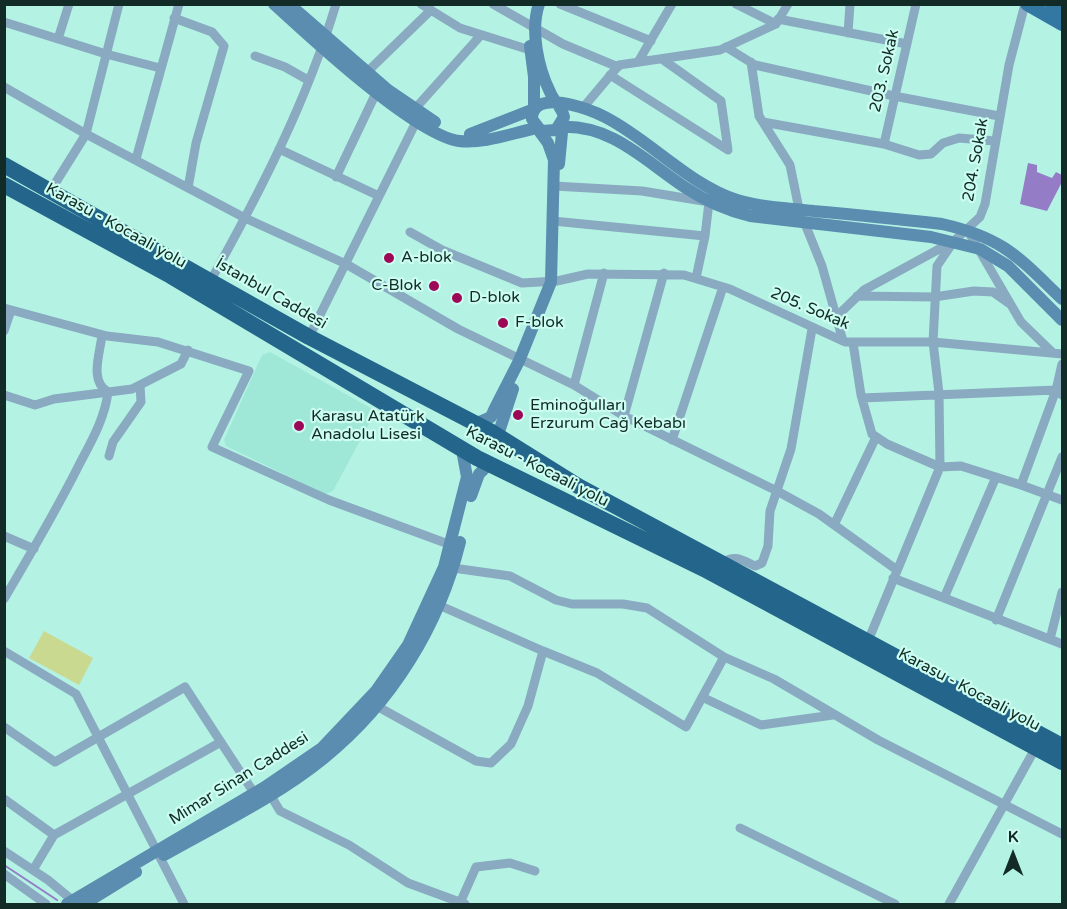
<!DOCTYPE html>
<meta charset="utf-8">
<style>
body{margin:0}
#map{position:relative;width:1067px;height:909px;overflow:hidden;background:#b4f3e4;font-family:"Varela Round",sans-serif}
canvas{display:block}
.frame{position:absolute;inset:0;border:6px solid #122b26;pointer-events:none}
.north{position:absolute;left:983px;top:825px;width:60px;height:60px;-webkit-text-stroke:4px #ccfdf1;paint-order:stroke;rotate:0deg;font-size:16px;font-weight:700;line-height:24px;text-align:center;color:#122b26}
.north::after{content:'';display:block;margin:auto;width:21px;height:27px;background:#122b26;clip-path:polygon(50% 0,100% 100%,50% 72%,0 100%)}
</style>
<div id="map">
<canvas width="1067" height="909"></canvas>
<div class="frame"></div>
<div class="north">K</div>
</div>
<script>
const ctx = document.querySelector('canvas').getContext('2d');
ctx.lineJoin = 'round';
function fillPath(path, color) { ctx.fillStyle = color; ctx.fill(path, 'evenodd'); }
function trace(path, color, width, dash) { ctx.strokeStyle = color; ctx.lineWidth = width; ctx.lineCap = dash ? 'butt' : 'round'; ctx.setLineDash(dash || []); ctx.stroke(path); }
function label(font, color, halo, rows, align = 'center') {
  ctx.font = font + ' "Varela Round",sans-serif'; ctx.lineWidth = 4.5; ctx.setLineDash([]); ctx.textBaseline = 'middle'; ctx.strokeStyle = halo; ctx.fillStyle = color; for (const [text, x, y, turn = 0] of rows) {
    ctx.save(); ctx.translate(x, y); ctx.rotate((+turn || 0) * Math.PI / 180); ctx.textAlign = isNaN(turn) ? turn : align; if (halo) ctx.strokeText(text, 0, 0); ctx.fillText(text, 0, 0); ctx.restore();
  }
}
const built = new Path2D(`
 M270 352 376 411 333 491 325 494 226 446 224 440 262 355Z`);
const green = new Path2D(`
 M44 631 93 658 79 685 29 658Z`);
const water = new Path2D(`
 M1028 163 1037 165V172L1052 178 1056 172 1062 175V182L1047 211 1020 204Z`);
const stream = new Path2D(`
 M4 865 57 900`);
const street = new Path2D(`
 M421 4 460 28 530 50
 M493 4 563 44 618 67
 M560 4 651 41
 M736 4 776 24 788 4
 M174 18 212 32 224 46 196 143 188 188
 M778 19 907 44
 M4 22 106 54 160 68
 M848 33 850 4
 M58 39 69 4
 M726 47 755 65 894 96 999 116
 M255 56 285 67 308 80
 M662 59 721 101 728 150
 M638 62 672 4
 M751 62 759 116 790 165 799 209 822 266 843 341
 M364 75 431 10
 M610 75 728 150
 M4 87 86 134 245 218 346 264 458 329 574 385 624 416 777 491 819 514 897 570
 M582 109 619 65 720 50 776 24
 M413 111 481 35
 M763 122 884 144 919 155 931 154 943 143 959 138 995 141
 M884 144 916 4
 M279 149 379 196
 M136 159 179 4
 M336 177 376 93
 M554 186 642 191 703 201
 M51 190 86 134 119 4
 M553 221 705 236
 M968 231 1021 322 1053 353
 M410 232 442 250 522 283 557 281 588 274 684 275 730 289 845 342H933L1062 354
 M696 278 705 236 709 202
 M211 280C260 192 307 101 336 4
 M857 296 934 297 974 291 993 292 1010 304
 M4 308 107 336 158 342 249 371 212 447 329 500 451 545
 M836 317 864 290 952 242
 M4 331 11 310
 M309 337 417 120
 M853 343 861 395 872 434 887 444 940 467 961 466 1021 485 1056 390 862 398
 M1062 364 1056 390 1062 395
 M574 385 604 273
 M4 395 35 405 54 399 132 389 181 364 188 350
 M624 416 664 273
 M672 440 723 287
 M109 456 113 442 141 402 140 385
 M1021 485 1062 500
 M834 525 876 437
 M4 536 34 549
 M722 563C735 554 742 560 755 566L762 563 768 546 770 511 791 449 812 329
 M446 567 510 576 556 600 572 604H623L647 608 724 657 774 679 878 740 1062 834
 M893 578 1062 644
 M944 598 996 477
 M4 599C30 555 56 511 79 465 91 442 105 418 108 392 89 381 100 354 102 335
 M996 620 1062 457
 M1050 639 1062 592
 M868 641 940 467 939 393 933 342 937 266 954 241 980 217 985 204 1009 65 1025 4
 M4 651 76 694 184 904
 M543 651 597 673 686 727 724 657
 M702 697 761 725 833 715
 M373 704 476 761 491 763 511 744 528 706 543 651 434 603
 M4 727 55 762 185 687 254 793
 M268 791 280 811 349 845 408 883 465 904
 M4 799 54 835
 M740 828 895 904
 M4 851 48 880 77 904
 M33 870 54 835 221 742
 M4 874 46 904
 M460 903 476 867 510 863 535 871
 M949 904 1036 747`);
const secondary = new Path2D(`
 M274 4C310 37 415 135 459 141 484 144 512 133 537 128L548 143 554 160 551 282 519 361 495 408 491 417 475 424
 M289 4 388 90 435 122
 M539 4C530 30 538 68 550 92 554 102 562 107 564 117L556 130 541 131 532 119C532 88 588 108 605 117 650 140 688 184 737 200 761 208 789 208 814 211 856 215 899 219 942 224 1004 238 1018 257 1062 299
 M560 127C612 124 646 162 686 188 707 202 726 210 750 216L931 237 980 249 1008 266 1062 320
 M470 134 534 109V77L530 46
 M559 164 563 122
 M502 439 499 432 513 389
 M471 496 479 474 489 464
 M164 855C217 825 276 797 324 758 392 703 439 626 460 542
 M67 904 265 787 322 748 376 691 408 645 444 567 467 477 462 450
 M84 904 136 872`);
const primary = new Path2D(`
 M1027 4 1062 24
 M1052 4 1062 10`);
const highway = new Path2D(`
 M4 165 309 337 490 431 578 486 1062 746
 M4 185 171 276 477 458 704 569 1062 762`);
const markers = [
 [389,258,6,"#9c0855"],
 [434,286,6,"#9c0855"],
 [457,298,6,"#9c0855"],
 [503,323,6,"#9c0855"],
 [518,415,6,"#9c0855"],
 [299,426,6,"#9c0855"]
];
const streetNames = [
 ["203. Sokak",885,71,-77],
 ["204. Sokak",976,160,-80],
 ["Karasu - Kocaali yolu",116,226,29],
 ["İstanbul Caddesi",271,294,30],
 ["205. Sokak",810,309,23],
 ["Karasu - Kocaali yolu",537,467,27],
 ["Karasu - Kocaali yolu",969,690,28],
 ["Mimar Sinan Caddesi",239,779,-32]
];
const poiNames = [
 ["A-blok",401,258],
 ["C-Blok",422,286,"right"],
 ["D-blok",469,298],
 ["F-blok",515,323],
 ["Eminoğulları",530,406],
 ["Erzurum Cağ Kebabı",530,424],
 ["Karasu Atatürk",311,417],
 ["Anadolu Lisesi",311,435]
];
fillPath(built, '#9fe7d6');
fillPath(green, '#c9d990');
fillPath(water, '#947cc6');
trace(stream, '#947cc6', 2);
trace(street, '#89aac1', 9);
trace(secondary, '#5a8daf', 12);
trace(primary, '#3378a2', 14);
trace(highway, '#24658b', 16);
for (const [x, y, r, color] of markers) { const dot = new Path2D(); dot.arc(x, y, r, 0, 2 * Math.PI); ctx.fillStyle = color; ctx.fill(dot); trace(dot, '#ccfdf1', 2); }
label('16px', '#122b26', '#ccfdf1', streetNames);
label('16px', '#122b26', '#ccfdf1', poiNames, 'left');
</script>
